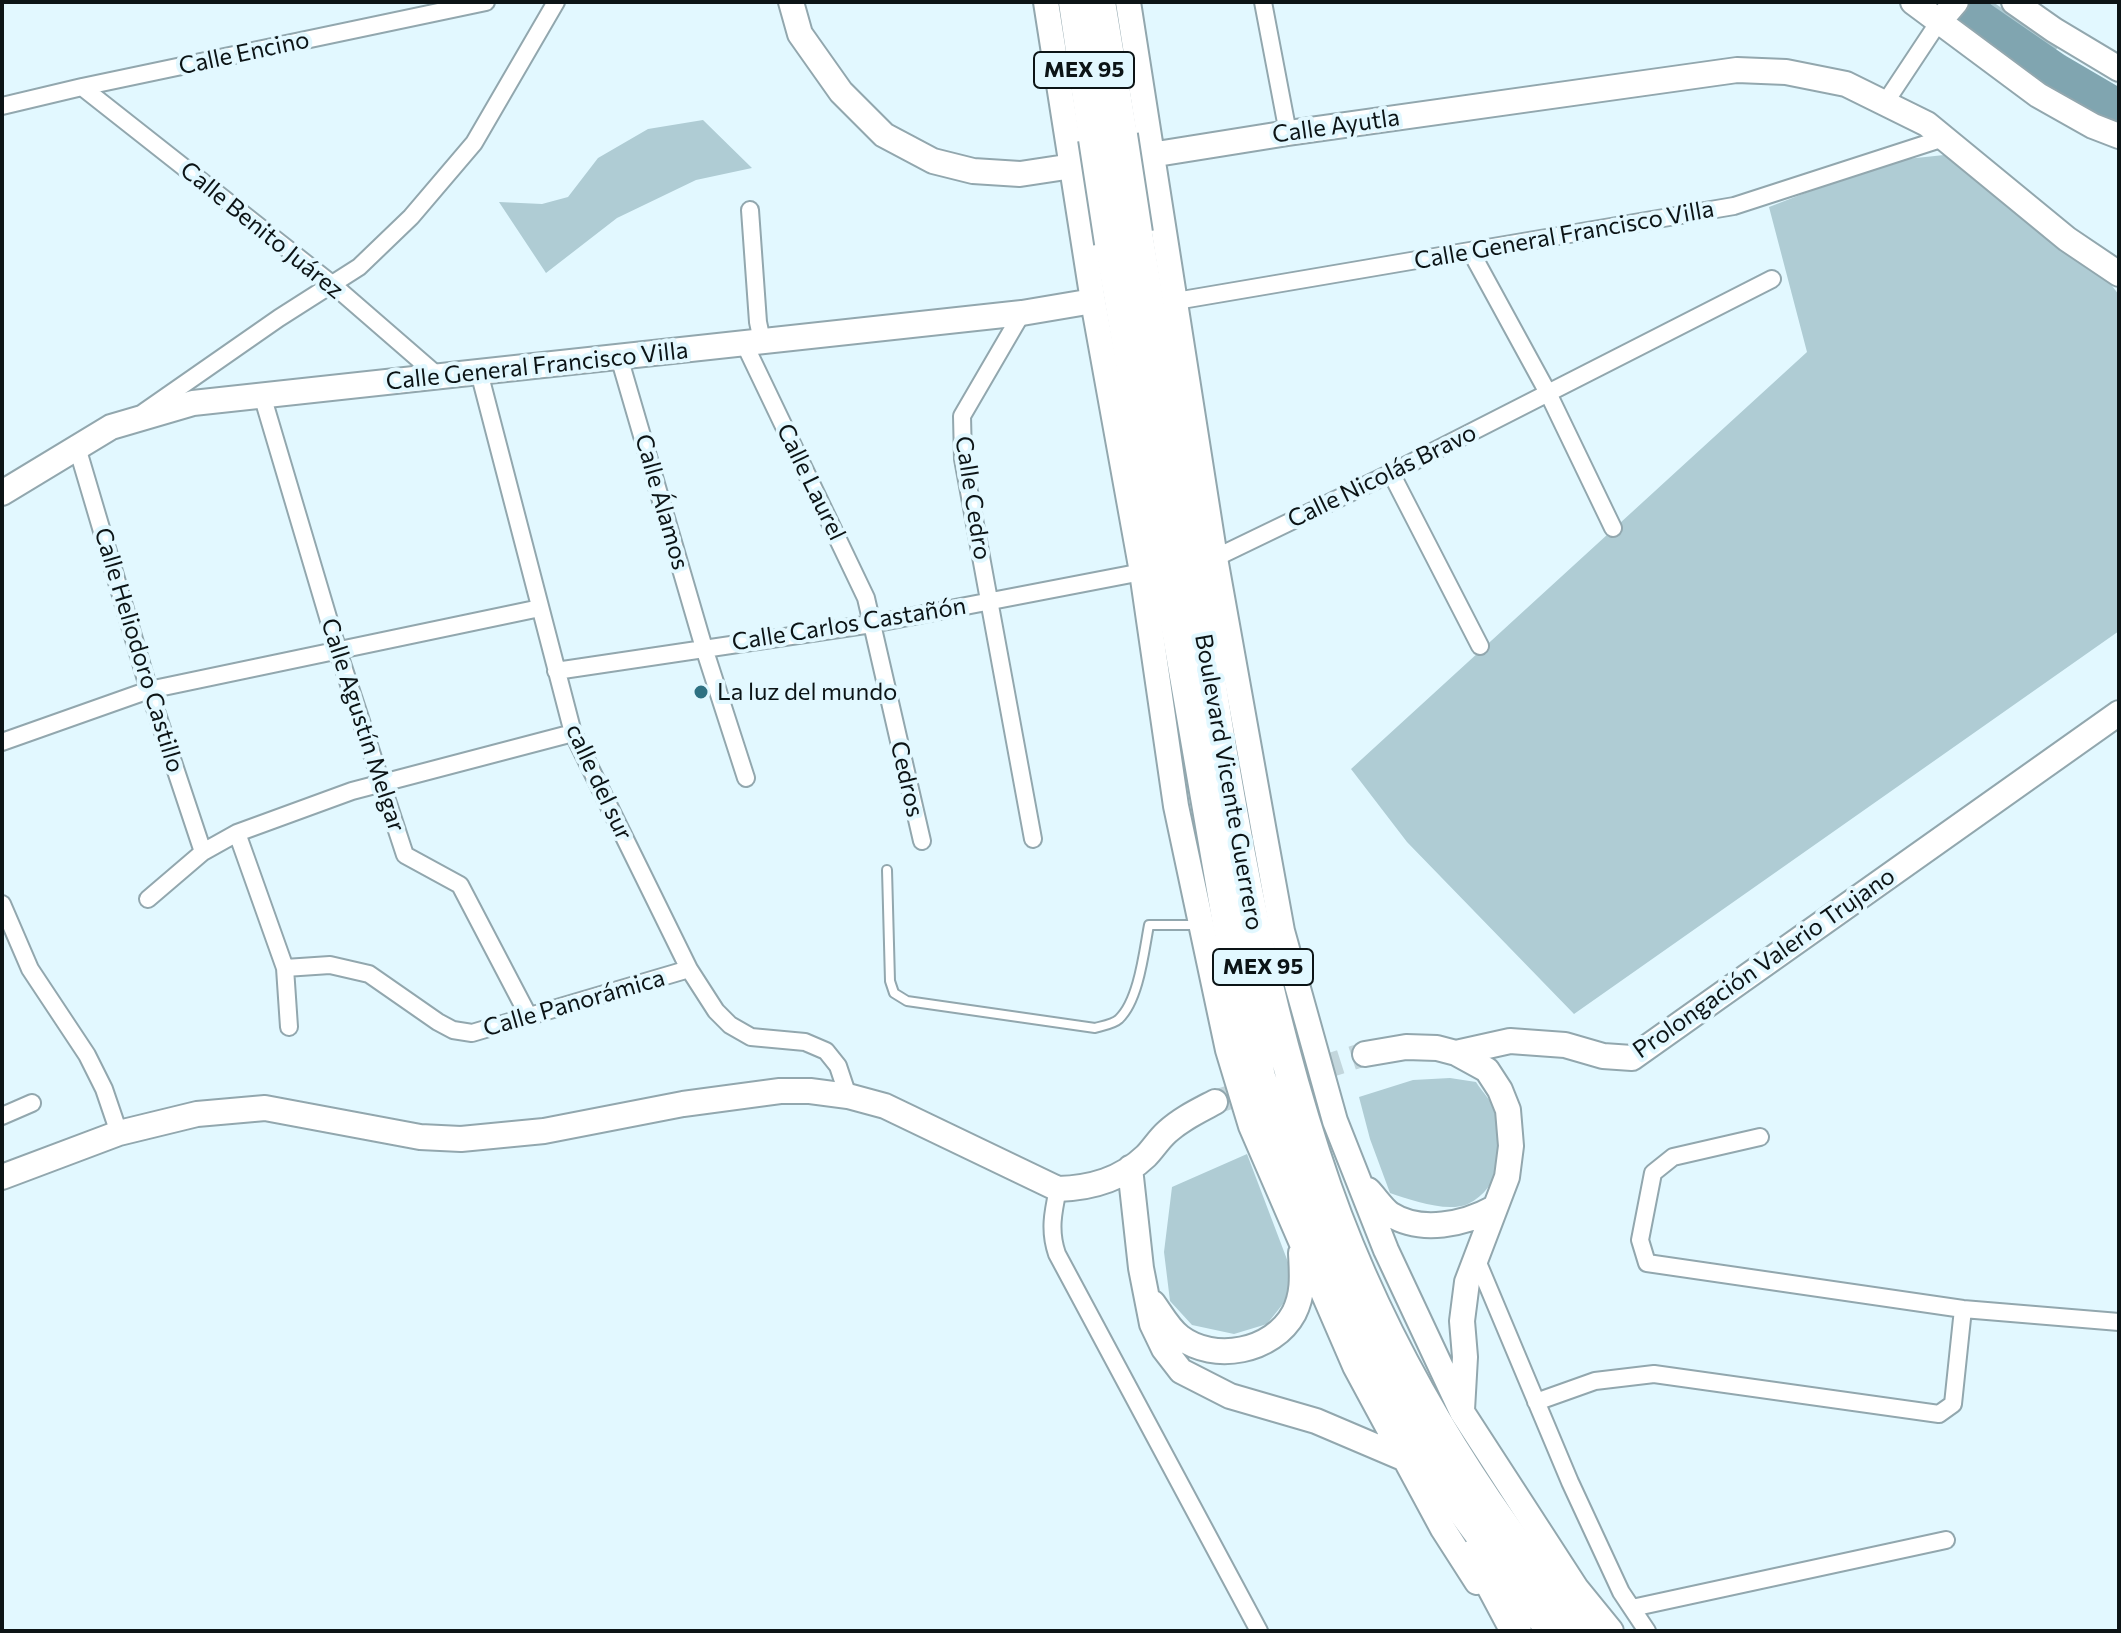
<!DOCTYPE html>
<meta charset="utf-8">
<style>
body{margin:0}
#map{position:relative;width:2121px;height:1633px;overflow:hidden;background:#e2f8ff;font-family:Commissioner,sans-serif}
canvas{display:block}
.frame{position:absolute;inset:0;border:4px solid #0c1416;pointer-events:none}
</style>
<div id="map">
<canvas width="2121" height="1633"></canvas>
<div class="frame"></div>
</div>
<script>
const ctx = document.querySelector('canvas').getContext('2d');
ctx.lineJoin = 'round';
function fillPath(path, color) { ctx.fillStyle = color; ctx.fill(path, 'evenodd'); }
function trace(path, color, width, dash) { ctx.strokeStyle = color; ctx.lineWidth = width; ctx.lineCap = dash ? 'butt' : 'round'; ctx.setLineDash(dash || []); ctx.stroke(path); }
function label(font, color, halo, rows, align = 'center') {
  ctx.font = font + ' Commissioner,sans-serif'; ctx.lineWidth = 8; ctx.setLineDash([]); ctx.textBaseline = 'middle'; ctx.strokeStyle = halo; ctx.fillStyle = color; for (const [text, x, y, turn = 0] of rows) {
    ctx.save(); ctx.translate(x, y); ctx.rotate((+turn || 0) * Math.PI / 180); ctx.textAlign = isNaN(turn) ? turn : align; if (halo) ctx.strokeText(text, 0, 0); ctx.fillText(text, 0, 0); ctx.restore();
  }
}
const green = new Path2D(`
 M1970 2H1993L2058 47 2034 81 1952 24Z
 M703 120 752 168 696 180 617 218 546 273 499 202 542 204 568 197 598 158 648 129Z
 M1944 155 2110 283 2119 295V631L1574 1014 1407 842 1351 769 1807 352 1769 207 1888 161Z
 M1450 1078 1476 1082C1482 1092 1493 1102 1497 1113 1508 1145 1501 1188 1468 1204 1447 1213 1411 1200 1390 1193L1370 1139 1359 1097 1413 1080Z
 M1247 1154 1291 1270 1286 1300 1267 1324 1234 1334 1192 1325 1170 1301 1164 1252 1172 1187Z`);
const river = new Path2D(`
 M1960 2 1973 14 2056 71 2119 108`);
const secondaryTunnel = new Path2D(`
 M1215 1102 1365 1054`);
const lane = new Path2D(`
 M887 870 890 981 894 993 907 1001 1095 1028C1102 1026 1114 1024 1119 1019 1139 1000 1144 951 1149 925H1198`);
const street = new Path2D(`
 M1263 2 1288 133
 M82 87 332 284 438 376
 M1885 103 1938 23
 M2 106 82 87 486 2
 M750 210 758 322 762 341
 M1471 252 1548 393 1613 528
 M1176 301 1734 206 1944 138
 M1022 313 962 416 963 459 1033 839
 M744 343 866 598 922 841
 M619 357 704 648 746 778
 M479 372 573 733 689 969 716 1011 730 1025 751 1037 805 1042 826 1051 838 1066 848 1096
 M262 395 338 651 405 855 460 885 528 1015
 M144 412 279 318 359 267 411 217 474 143 556 2
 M77 447 149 690 203 852
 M1391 473 1480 646
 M1215 558 1391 473 1772 279
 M556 671 872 624 1142 572
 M2 742 149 690 540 608
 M237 833 285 968 289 1027
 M148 899 203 852 237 833 352 791 573 733
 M2 904 30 969 87 1055 104 1089 119 1133
 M285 968 330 965 369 974 438 1022 453 1030 472 1033 689 969
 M2 1116 32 1103
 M1760 1137 1673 1157 1653 1173 1640 1240 1647 1263 1963 1309 2119 1322
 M1058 1189C1053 1212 1049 1231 1057 1254L1259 1631
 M1476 1258 1570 1482 1621 1592 1647 1631
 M1536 1402 1595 1381 1654 1374 1939 1414 1953 1404 1963 1309
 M1632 1608 1946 1540`);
const secondary = new Path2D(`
 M791 2 800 34 841 92 884 135 933 161 973 171 1020 174 1086 164
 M1046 2 1093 301 1142 572 1176 806 1228 1050 1251 1126 1355 1366 1443 1529 1477 1582
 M1128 2 1215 558 1264 832 1282 931 1335 1121 1386 1250 1462 1412 1576 1588 1611 1631
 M1913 2 2038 95 2093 126 2119 136
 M2014 2 2054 30 2119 69
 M1938 23 1956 2
 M1138 157 1288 133 1737 70 1786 72 1846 84 1927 124 2067 239 2119 274
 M2 493 111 427 193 403 1022 313 1093 301
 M1456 1053 1487 1070 1500 1090 1508 1110 1511 1146 1507 1177 1467 1282 1462 1321 1465 1357 1462 1410
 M1365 1054 1406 1047 1437 1048 1456 1053 1510 1041 1565 1045 1603 1056 1632 1058 2119 713
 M1130 1168 1141 1268 1152 1324 1164 1349 1181 1371 1230 1396 1316 1421 1403 1458
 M2 1177 119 1133 197 1114 265 1108 420 1137 461 1139 544 1131 683 1104 780 1091H810L848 1096 885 1106 1058 1189C1091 1188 1121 1180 1146 1156 1153 1149 1159 1139 1167 1132 1181 1119 1198 1111 1215 1102
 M1368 1190C1375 1197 1382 1208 1390 1214 1421 1234 1465 1224 1494 1208
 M1153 1303C1161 1314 1169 1329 1180 1337 1214 1363 1273 1352 1294 1313 1304 1293 1302 1274 1301 1253`);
const highway = new Path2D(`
 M1074 2 1094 139
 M1100 2 1122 135
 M1137 233C1155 339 1173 445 1190 551 1223 765 1254 981 1326 1187 1383 1349 1475 1500 1585 1631
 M1110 243 1228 924 1260 1077 1300 1190 1348 1314 1390 1395 1428 1464 1552 1631
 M1475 1554 1516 1631`);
const highwayBridge = new Path2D(`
 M1122 135 1137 233
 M1094 139 1110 243`);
const markers = [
 [701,692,8,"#2e7182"]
];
const shields = [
 [1084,70,100],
 [1263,967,100]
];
const shieldNames = [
 ["MEX 95",1084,70],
 ["MEX 95",1263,967]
];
const streetNames = [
 ["Calle Encino",244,53,-12],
 ["Calle Ayutla",1336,126,-8],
 ["Calle Benito Juárez",262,230,39],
 ["Calle General Francisco Villa",1564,235,-10],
 ["Calle General Francisco Villa",537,366,-6],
 ["Calle Nicolás Bravo",1382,476,-26],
 ["Calle Laurel",811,482,64],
 ["Calle Cedro",973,498,81],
 ["Calle Álamos",662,502,74],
 ["Calle Carlos Castañón",849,624,-9],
 ["Calle Heliodoro Castillo",139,650,73],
 ["Calle Agustín Melgar",363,725,72],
 ["Cedros",907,779,77],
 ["calle del sur",599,782,65],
 ["Boulevard Vicente Guerrero",1229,782,80],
 ["Prolongación Valerio Trujano",1764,963,-35],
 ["Calle Panorámica",574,1003,-16]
];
const poiNames = [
 ["La luz del mundo",717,692]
];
fillPath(green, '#afccd4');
trace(river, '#80a5b0', 36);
trace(secondaryTunnel, '#c2d6dc', 24, [24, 12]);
trace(lane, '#92a7ae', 12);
trace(street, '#92a7ae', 20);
trace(secondary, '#92a7ae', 28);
trace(highway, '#92a7ae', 34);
trace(lane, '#fff', 8);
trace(street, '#fff', 16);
trace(secondary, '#fff', 24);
trace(highway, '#fff', 30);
trace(highwayBridge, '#92a7ae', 34, []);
trace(highwayBridge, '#fff', 30);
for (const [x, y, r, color] of markers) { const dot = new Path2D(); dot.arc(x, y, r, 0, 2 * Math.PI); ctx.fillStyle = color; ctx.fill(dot); trace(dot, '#e2f8ff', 3); }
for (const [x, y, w] of shields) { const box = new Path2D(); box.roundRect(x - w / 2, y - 18, w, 36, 6); ctx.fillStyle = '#e2f8ff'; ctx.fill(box); trace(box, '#0c1416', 2); }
label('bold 22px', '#0c1416', null, shieldNames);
label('24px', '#0c1416', '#e2f8ff', streetNames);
label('24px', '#0c1416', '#e2f8ff', poiNames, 'left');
</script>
